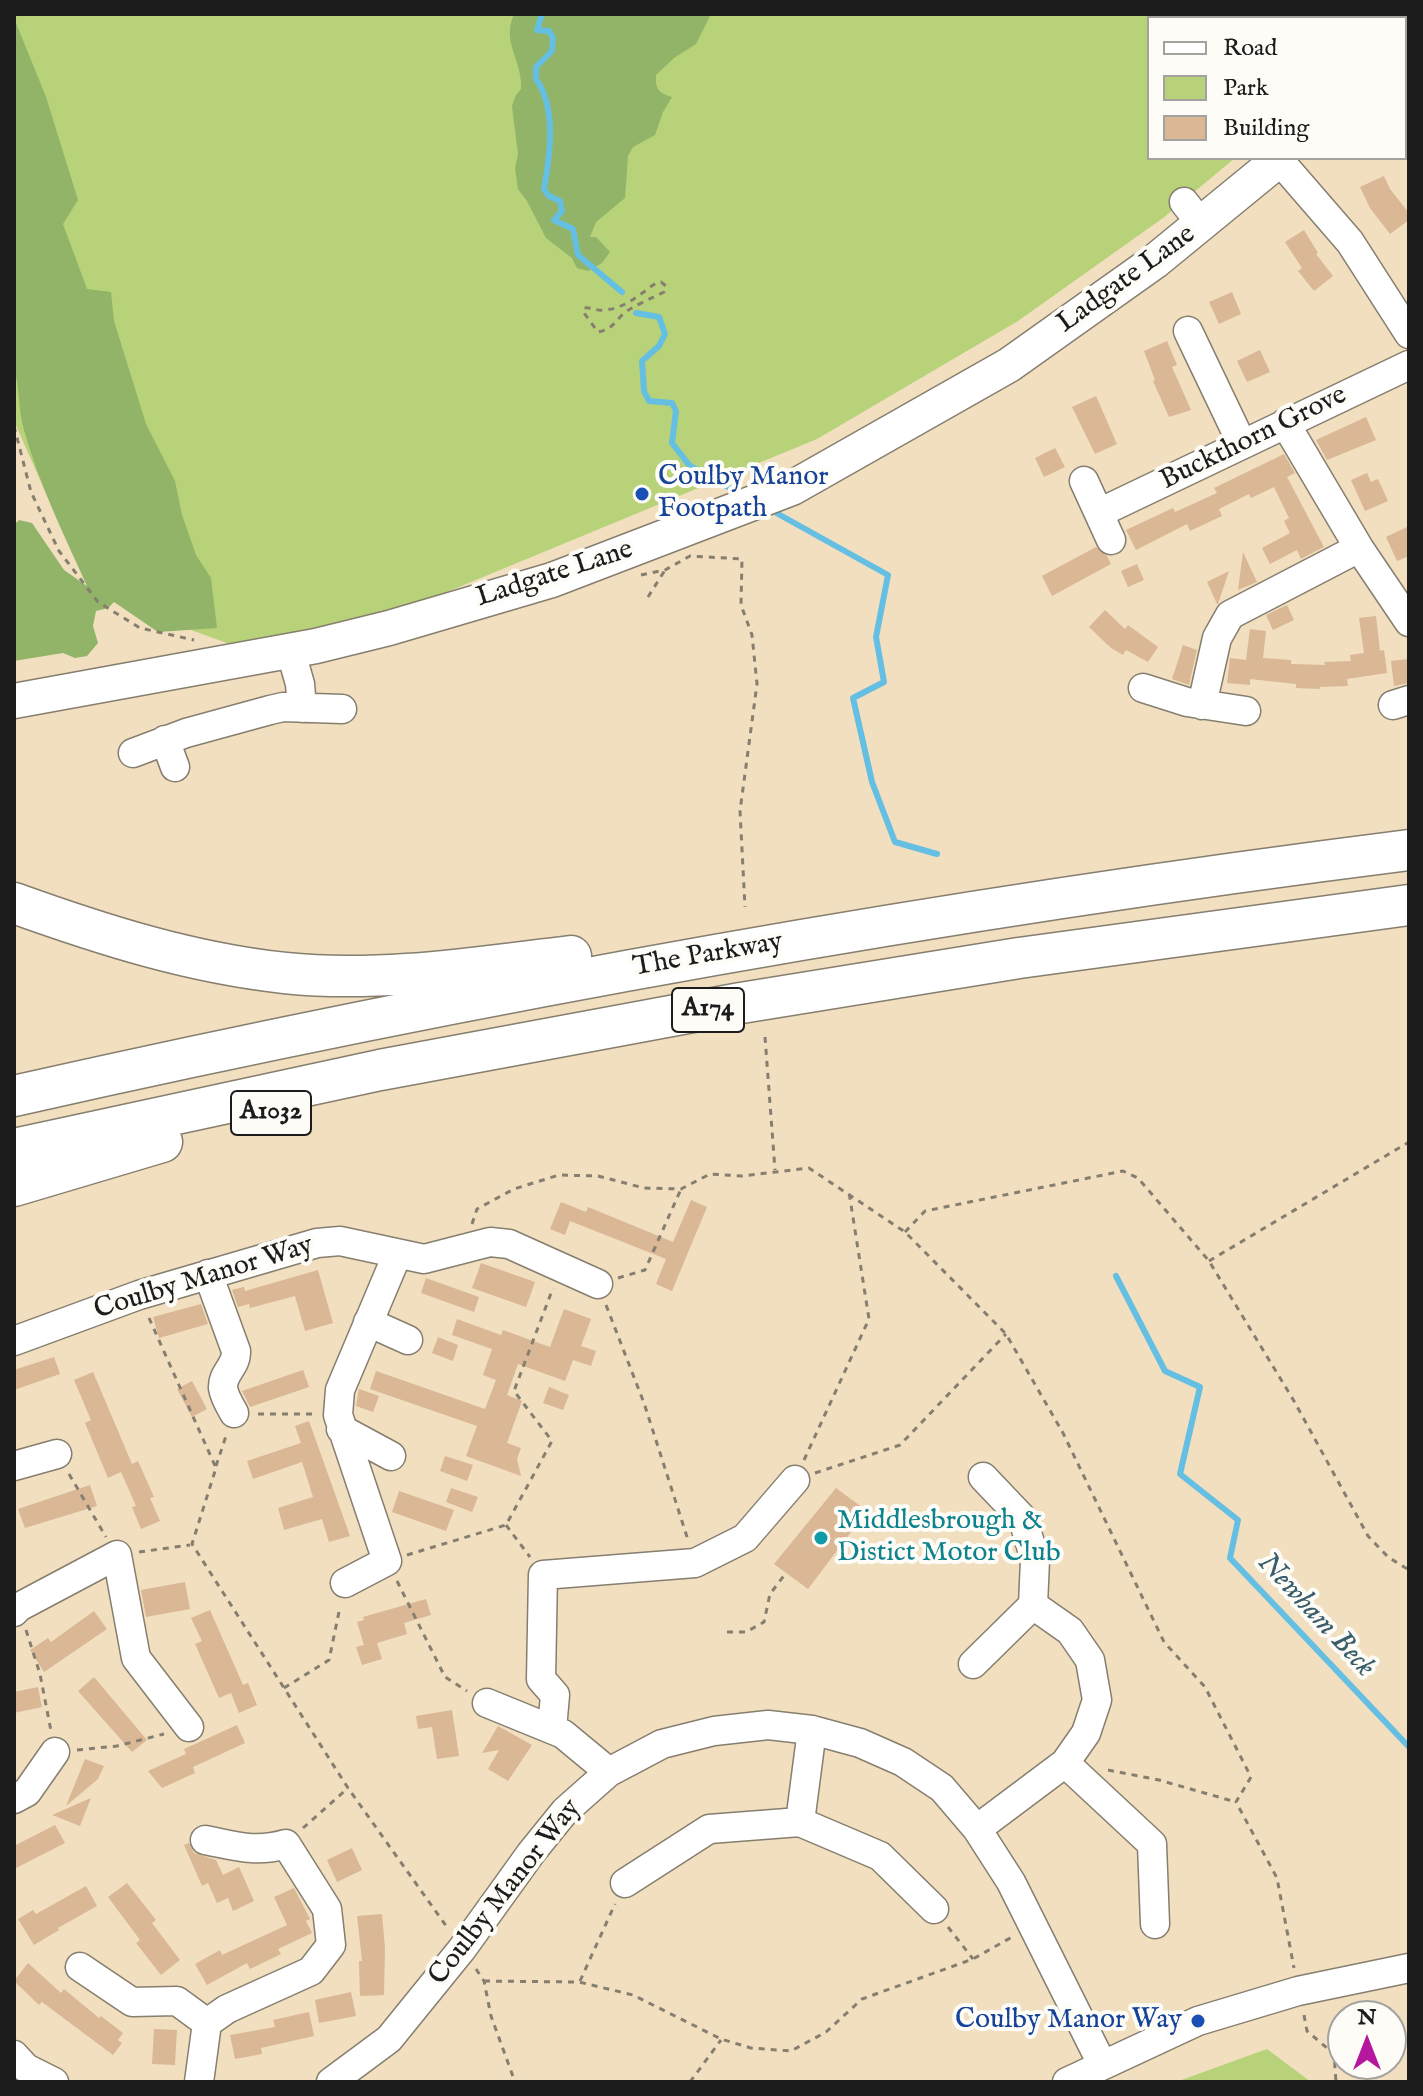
<!DOCTYPE html>
<style>
body{margin:0}
#map{position:relative;width:1423px;height:2096px;overflow:hidden;background:#f1dfc0;font-family:"IM FELL English",serif}
canvas{display:block}
.frame{position:absolute;inset:0;border:16px solid #1c1c1c;pointer-events:none}
.legend{position:absolute;left:1147px;top:16px;width:260px;height:144px;box-sizing:border-box;background:#fdfcf7;border:2px solid #a3a29f;margin:0;padding:10px 14px;list-style:none;font-size:24px;color:#1c1c1c}
.legend li{display:flex;align-items:center;gap:16px;height:40px}
.legend b{width:40px;border:2px solid #a3a29f}
.north{position:absolute;left:1327px;top:2000px;width:80px;height:80px;box-sizing:border-box;background:#fdfcf7;border:2px solid #a3a29f;border-radius:50%;rotate:0deg;font-size:22px;font-weight:700;line-height:32px;text-align:center;color:#1c1c1c}
.north::after{content:'';display:block;margin:auto;width:28px;height:36px;background:#b5179e;clip-path:polygon(50% 0,100% 100%,50% 72%,0 100%)}
</style>
<div id="map">
<canvas width="1423" height="2096"></canvas>
<div class="frame"></div>
<ul class="legend">
<li><b style="height:10px;background:#fff"></b>Road</li>
<li><b style="height:22px;background:#b7d278"></b>Park</li>
<li><b style="height:22px;background:#dab795"></b>Building</li>
</ul>
<div class="north">N</div>
</div>
<script>
const ctx = document.querySelector('canvas').getContext('2d');
ctx.lineJoin = 'round';
function fillPath(path, color) { ctx.fillStyle = color; ctx.fill(path, 'evenodd'); }
function trace(path, color, width, dash) { ctx.strokeStyle = color; ctx.lineWidth = width; ctx.lineCap = dash ? 'butt' : 'round'; ctx.setLineDash(dash || []); ctx.stroke(path); }
function label(font, color, halo, rows, align = 'center') {
  ctx.font = font + ' "IM FELL English",serif'; ctx.lineWidth = 8; ctx.setLineDash([]); ctx.textBaseline = 'middle'; ctx.strokeStyle = halo; ctx.fillStyle = color; for (const [text, x, y, turn = 0] of rows) {
    ctx.save(); ctx.translate(x, y); ctx.rotate((+turn || 0) * Math.PI / 180); ctx.textAlign = isNaN(turn) ? turn : align; if (halo) ctx.strokeText(text, 0, 0); ctx.fillText(text, 0, 0); ctx.restore();
  }
}
const green = new Path2D(`
 M14 14H1362L1366 18H1149V158H1235L1163 218 1018 321 817 439 316 646 238 647 114 602 88 588 14 421Z
 M1267 2049 1311 2082H1176Z`);
const forest = new Path2D(`
 M514 14H711L696 44 674 58 656 75C655 88 658 93 672 97L663 112 655 135 633 147 628 156 625 198 596 222 590 237H596L610 252 602 263 588 271 577 268 572 258 546 238 527 201 518 189 515 168 518 154 512 106 516 95 521 89C523 60 501 44 514 14Z
 M14 18 46 97 78 200 63 224 87 289 111 292 114 321 146 424 175 481 182 515 196 555 211 578 217 628 158 632 114 602 108 608 96 611 93 626 98 643 87 656 75 658 63 653 14 661V525L19 520 32 523 64 570 87 586C64 535 39 484 24 430 18 410 20 388 14 368Z`);
const stream = new Path2D(`
 M542 14 537 30 549 31 553 38 552 51 536 67V79C557 108 550 156 544 189L549 196 560 201 562 211 554 220 573 229 578 255 622 292
 M636 313 659 317 665 334 659 346 642 361 644 391 649 401 672 403 676 411 672 443 690 466 743 495
 M771 510 888 575 876 637 884 682 853 698 872 782 895 842 937 854
 M1116 1276 1165 1371 1200 1387 1180 1474 1238 1520 1230 1558 1409 1747`);
const building = new Path2D(`
 M1384 176 1390 189 1409 213V220L1390 234 1370 208 1360 187Z
 M1304 230 1318 253 1316 254 1333 276 1314 291 1298 271 1302 268 1285 242Z
 M1232 292 1241 314 1219 324 1209 302Z
 M1167 341 1177 365 1172 367 1191 410 1169 417 1153 381 1155 380 1144 351Z
 M1260 350 1270 372 1247 382 1237 361Z
 M1096 396 1117 444 1095 454 1072 407Z
 M1366 417 1376 440 1327 460 1316 440Z
 M1055 448 1065 467 1044 477 1035 458Z
 M1284 454 1295 473 1287 477 1324 547 1301 559 1297 550 1270 564 1262 548 1290 533 1284 521 1289 518 1274 487 1251 498 1249 494 1219 509 1222 516 1190 531 1187 524 1136 550 1126 530 1173 508 1175 512 1217 493 1214 488Z
 M1367 473 1371 482 1378 479 1388 501 1365 511 1351 480Z
 M1409 526V556L1397 561 1386 537Z
 M1096 547 1107 556 1111 564 1052 596 1042 576Z
 M1243 552 1257 582 1238 590Z
 M1137 564 1144 580 1128 587 1121 571Z
 M1229 571 1218 604H1217L1207 582Z
 M1287 605 1294 620 1273 630 1266 615Z
 M1105 610 1125 629 1128 625 1158 647 1148 662 1126 650 1123 655 1111 648 1089 627Z
 M1376 616 1380 651 1384 650 1387 673 1347 679 1348 686 1320 687V689L1296 688V684L1250 679V685L1227 683 1230 658 1246 660 1250 629 1266 631 1263 658 1291 660V664L1325 665 1324 662 1351 661 1350 655 1364 653 1359 618Z
 M1183 645 1197 650 1189 685 1172 679Z
 M1409 659V683L1394 686 1391 661Z
 M691 1200 707 1207 672 1291 656 1284 666 1259 570 1221 565 1235 550 1229 561 1202 586 1212 588 1207 673 1242Z
 M481 1263 535 1282 526 1307 472 1288Z
 M318 1270 333 1323 305 1331 295 1296 250 1308 249 1304 238 1307 232 1290 244 1287 246 1295 245 1291Z
 M426 1278 479 1297 474 1312 421 1293Z
 M201 1304 208 1324 159 1338 153 1317Z
 M564 1309 591 1319 581 1346 596 1351 591 1366 573 1360 565 1381 518 1364 507 1395 522 1401 507 1443 521 1448 517 1459 521 1476 466 1456 477 1426 370 1389 376 1371 485 1409 496 1380 483 1375 492 1349 452 1335 457 1319 501 1335 503 1330 550 1347Z
 M438 1337 458 1345 453 1361 432 1353Z
 M54 1357 60 1374 14 1390V1370Z
 M303 1370 309 1387 250 1407 242 1391Z
 M93 1372 132 1464 138 1461 154 1497 150 1498 160 1521 141 1529 132 1507 136 1506 121 1472 108 1478 85 1423 91 1420 74 1380Z
 M192 1381 207 1409 192 1417 177 1389Z
 M549 1387 569 1395 563 1410 543 1403Z
 M359 1389 379 1396 373 1412 356 1406Z
 M309 1421 350 1536 329 1542 322 1519 284 1530 278 1508 313 1497 302 1462 253 1479 247 1461 301 1443 295 1426Z
 M445 1456 473 1465 467 1481 440 1471Z
 M90 1485 97 1506 25 1528 18 1509Z
 M451 1488 478 1497 472 1512 446 1502Z
 M836 1488 867 1511 808 1589 774 1564Z
 M399 1491 454 1510 446 1531 392 1512Z
 M185 1582 190 1609 146 1617 141 1590Z
 M426 1599 431 1615 404 1623 407 1634 377 1643 382 1659 362 1665 356 1647 364 1645 357 1622 364 1620 363 1617Z
 M210 1610 243 1685 248 1683 257 1705 239 1713 231 1693 219 1698 195 1644 202 1641 191 1618Z
 M94 1611 107 1629 44 1672 30 1650 48 1638 51 1642Z
 M94 1677 147 1740 132 1752 78 1691Z
 M38 1687 42 1707 14 1713V1692Z
 M452 1710 459 1756 437 1759 432 1727 418 1729 416 1716Z
 M237 1725 245 1743 193 1767 195 1773 162 1788 148 1771 186 1754 184 1749Z
 M498 1726 532 1745 508 1781 488 1769 499 1750 482 1753Z
 M85 1759 104 1766 98 1779 66 1806Z
 M91 1798 80 1826 52 1815Z
 M55 1825 65 1843 14 1869V1846Z
 M189 1843 194 1853 216 1860 223 1875 239 1867 254 1901 233 1911 228 1898 217 1903 208 1883 202 1886 184 1845Z
 M352 1848 362 1870 337 1882 327 1860Z
 M127 1883 156 1920 152 1923 180 1960 161 1975 136 1943 140 1940 108 1897Z
 M86 1886 97 1906 58 1928 59 1930 34 1945 18 1919 33 1910 36 1914Z
 M294 1888 310 1919 306 1921 312 1933 278 1949 281 1954 250 1969 247 1963 207 1985 195 1964 220 1950 222 1955 287 1925 274 1897Z
 M382 1914 385 1948 384 1995 360 1996 359 1961H362L357 1916Z
 M28 1963 61 1993 64 1989 99 2018 101 2016 123 2033 118 2040 122 2043 113 2055 42 2002 39 2005 14 1981Z
 M351 1992 356 2016 319 2023 315 2000Z
 M309 2012 314 2036 261 2048 262 2054 235 2059 230 2035 275 2027 273 2020Z
 M154 2029 177 2030 175 2065 152 2064Z`);
const path = new Path2D(`
 M661 282 666 286 664 292C654 297 631 307 623 314 614 323 612 329 598 332L584 313V308C591 307 596 311 604 310 625 309 640 294 656 283Z
 M14 426 31 492 59 551 98 602 140 628 194 640
 M641 575 665 570 690 556 742 559 741 605 752 635 757 684 740 811 745 907
 M648 597 665 570
 M765 1037 775 1170
 M472 1224 477 1209 514 1189 559 1175 598 1176 644 1188 681 1189 710 1174 742 1176 809 1168 905 1232 1006 1334 1063 1433 1164 1642 1205 1687 1251 1777 1236 1802 1277 1878 1294 1968
 M905 1232 925 1211 1123 1171 1138 1178 1209 1261 1294 1401 1368 1536 1388 1557 1409 1570
 M1209 1261 1409 1142
 M618 1278 645 1270 681 1189
 M606 1305 644 1403 688 1540
 M149 1318 216 1468 192 1544 348 1788 449 1930
 M258 1414H314
 M804 1460 869 1319 849 1192
 M216 1466 226 1436
 M815 1473 900 1445 1006 1334
 M69 1474 106 1537
 M506 1525 530 1557
 M139 1552 190 1545
 M407 1555 506 1525 552 1441 514 1391 553 1288
 M397 1581 445 1677 467 1691
 M26 1630 40 1674 51 1731
 M727 1632H746L764 1622 770 1594 786 1573
 M284 1688 329 1660 340 1607
 M77 1750 117 1746 164 1734
 M1108 1770 1159 1780 1236 1802
 M303 1828 348 1788
 M948 1927 973 1959
 M476 1969 484 1981 491 2016 515 2082
 M484 1981 579 1982 633 1995 721 2039 751 2048 791 2051 826 2032 862 1999 973 1959 1012 1937
 M580 1981 615 1904
 M1304 2015 1307 2031 1334 2054 1336 2082
 M690 2082 721 2040`);
const minor = new Path2D(`
 M1279 160 1350 242 1409 334
 M1184 202 1202 225
 M1188 331 1242 444
 M1285 423 1359 548 1409 622
 M1084 481 1111 540
 M1099 513 1409 365
 M290 649 300 684 302 708
 M1143 688 1187 702 1246 711
 M1202 705 1217 638 1230 615 1359 548
 M1393 705 1409 700
 M165 740 175 767
 M133 753 186 733 270 710 283 707 342 709
 M208 1274 236 1351C237 1366 222 1373 223 1388 224 1396 230 1406 234 1413
 M368 1322 408 1340
 M14 1341 139 1295 317 1243 340 1241 424 1259 490 1242 509 1244 598 1284
 M341 1429 391 1456
 M14 1466 57 1454
 M345 1583 387 1561 338 1415 340 1390 397 1255
 M14 1612 19 1607 117 1555 136 1658 189 1727
 M973 1664 1033 1605
 M487 1703 563 1734 609 1772
 M552 1729 555 1695 541 1679 543 1575 695 1563 745 1538 795 1480
 M1065 1763 1152 1844 1155 1924
 M14 1799 27 1792 55 1752
 M800 1822 812 1730
 M977 1829 1065 1763 1086 1733 1097 1700 1090 1660 1070 1631 1033 1605 1035 1560 1023 1519 983 1477
 M625 1883 709 1829 800 1822 880 1856 934 1909
 M80 1967 132 2002 177 2001 207 2023
 M14 2055 26 2068 54 2082
 M199 2082 207 2023 227 2009 311 1971 331 1945 327 1909 286 1844C255 1853 236 1846 205 1840
 M331 2082 389 2039 462 1949 531 1853 565 1811 609 1772 662 1744 714 1731 768 1725 812 1730 860 1743 903 1762 942 1788 977 1829 1011 1882 1102 2064
 M1067 2082 1198 2021 1298 1991 1409 1968`);
const major = new Path2D(`
 M1405 51 1409 47
 M14 701 316 646 389 628 552 580 792 488 1009 365 1154 262 1281 158`);
const highway = new Path2D(`
 M14 903C103 935 191 963 285 973 380 983 477 967 571 956
 M14 1096C475 992 940 909 1409 850
 M14 1149 380 1070 741 1003 1019 958 1409 905
 M14 1186 162 1142`);
const markers = [
 [642,494,8,"#1a4fb4"],
 [821,1538,8,"#0f9aa8"],
 [1198,2021,8,"#1a4fb4"]
];
const shields = [
 [708,1010,72],
 [271,1113,80]
];
const shieldNames = [
 ["A174",708,1010],
 ["A1032",271,1113]
];
const streetNames = [
 ["Ladgate Lane",1127,280,-36],
 ["Buckthorn Grove",1254,439,-26],
 ["Ladgate Lane",555,575,-18],
 ["The Parkway",708,956,-10],
 ["Coulby Manor Way",204,1279,-17],
 ["Coulby Manor Way",506,1893,-52]
];
const transitNames = [
 ["Coulby Manor",658,478],
 ["Footpath",658,510],
 ["Coulby Manor Way",1182,2021,"right"]
];
const cultureNames = [
 ["Middlesbrough &",837,1522],
 ["Distict Motor Club",837,1554]
];
const waterNames = [
 ["Newham Beck",1315,1616,47]
];
fillPath(green, '#b7d278');
fillPath(forest, '#91b468');
trace(stream, '#64bfe2', 6);
fillPath(building, '#dab795');
trace(minor, '#867e6e', 31);
trace(major, '#867e6e', 37);
trace(highway, '#867e6e', 43);
trace(path, '#867e6e', 3, [6, 6]);
trace(minor, '#fff', 28);
trace(major, '#fff', 34);
trace(highway, '#fff', 40);
for (const [x, y, r, color] of markers) { const dot = new Path2D(); dot.arc(x, y, r, 0, 2 * Math.PI); ctx.fillStyle = color; ctx.fill(dot); trace(dot, '#fdfcf7', 3); }
for (const [x, y, w] of shields) { const box = new Path2D(); box.roundRect(x - w / 2, y - 22, w, 44, 6); ctx.fillStyle = '#fdfcf7'; ctx.fill(box); trace(box, '#1c1c1c', 2); }
label('bold 26px', '#1c1c1c', null, shieldNames);
label('28px', '#1c1c1c', '#fdfcf7', streetNames);
label('28px', '#164399', '#fdfcf7', transitNames, 'left');
label('28px', '#0d838f', '#fdfcf7', cultureNames, 'left');
label('italic 30px', '#395d6b', '#fdfcf7', waterNames);
</script>
